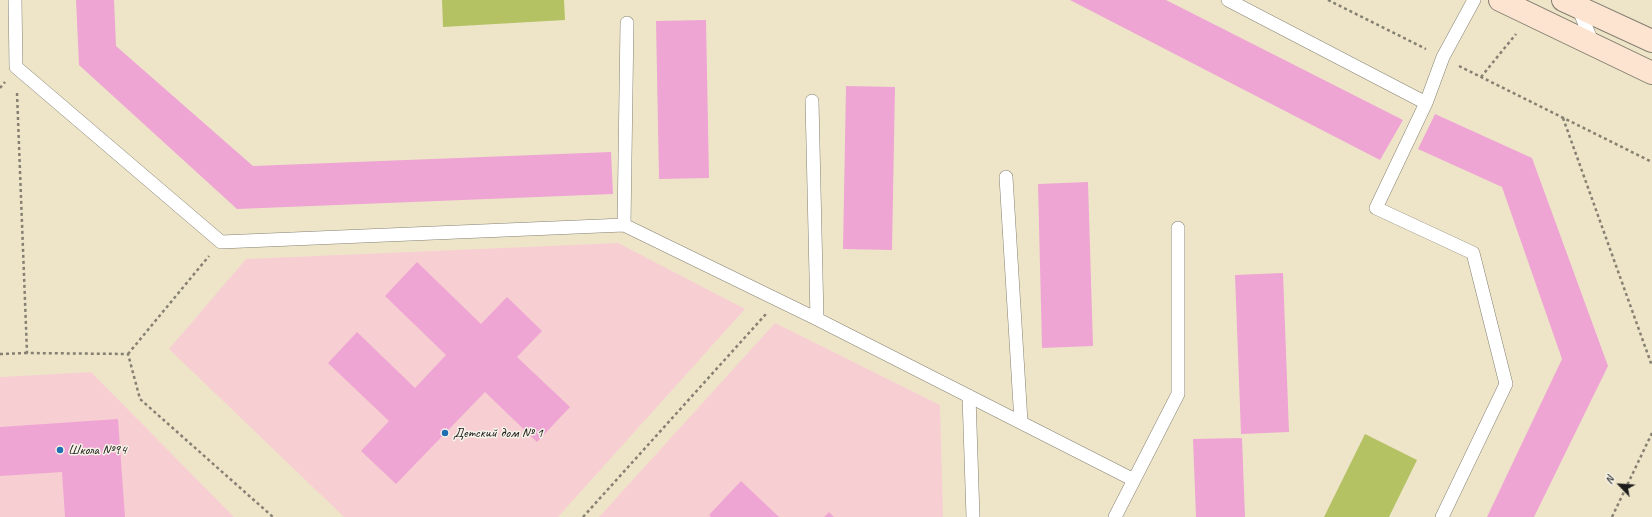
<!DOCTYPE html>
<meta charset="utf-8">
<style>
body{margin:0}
#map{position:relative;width:1652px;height:517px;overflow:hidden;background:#eee5c9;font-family:Caveat,sans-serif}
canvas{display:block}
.north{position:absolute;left:1600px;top:465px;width:40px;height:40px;-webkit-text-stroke:3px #f7f3e8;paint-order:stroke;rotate:295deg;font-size:11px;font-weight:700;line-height:16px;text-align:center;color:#1c1c1c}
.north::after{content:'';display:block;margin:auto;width:14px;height:18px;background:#1c1c1c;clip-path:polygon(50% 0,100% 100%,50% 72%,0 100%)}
</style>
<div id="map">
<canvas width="1652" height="517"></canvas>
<div class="north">N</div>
</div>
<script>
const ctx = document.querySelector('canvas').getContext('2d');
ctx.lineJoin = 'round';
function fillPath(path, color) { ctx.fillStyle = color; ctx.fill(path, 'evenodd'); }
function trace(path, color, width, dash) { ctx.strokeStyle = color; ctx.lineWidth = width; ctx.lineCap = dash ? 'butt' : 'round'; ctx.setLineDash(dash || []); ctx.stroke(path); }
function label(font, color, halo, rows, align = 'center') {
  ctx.font = font + ' Caveat,sans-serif'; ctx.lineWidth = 3; ctx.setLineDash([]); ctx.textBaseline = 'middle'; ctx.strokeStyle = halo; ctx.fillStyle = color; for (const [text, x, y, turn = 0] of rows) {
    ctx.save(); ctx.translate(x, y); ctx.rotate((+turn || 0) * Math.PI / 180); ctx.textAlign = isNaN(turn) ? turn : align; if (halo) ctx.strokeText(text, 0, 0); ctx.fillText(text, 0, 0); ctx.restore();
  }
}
const built = new Path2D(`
 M618 243 745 309 558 517H344L169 349 246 259Z
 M775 323 940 405 943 517H599Z
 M91 372 234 517H0V377Z`);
const green = new Path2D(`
 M442 0H564L565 20 443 27Z
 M1365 434 1417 460 1389 517H1324Z`);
const building = new Path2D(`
 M76 0H114L116 46 253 166 611 152 613 194 237 209 79 65Z
 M1070 0H1166L1403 120 1380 160Z
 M706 20 709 178 659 179 656 21Z
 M846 86 895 87 892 250 843 249Z
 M1435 114 1532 158 1608 366 1534 517H1487L1562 359 1502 187 1418 149Z
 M1088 182 1093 346 1042 348 1038 184Z
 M417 262 481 324 507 297 542 331 517 357 570 407 537 442 485 392 396 484 361 451 389 421 328 363 357 332 415 388 446 355 385 296Z
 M1283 273 1289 432 1241 434 1235 275Z
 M118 419 125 517H65L62 472 0 476V427Z
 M1242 438 1245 517H1196L1193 439Z
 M741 481 779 517H711L709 515Z
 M829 512 834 517H824Z`);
const path = new Path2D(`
 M1328 0 1426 49
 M1459 66 1652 162
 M1481 77 1516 34
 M0 88 5 82
 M17 93 27 353 128 354 140 399 273 517
 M1563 118 1652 366
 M0 354 27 353
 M128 354 209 256
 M583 517 766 314
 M1612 517 1652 433`);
const lane = new Path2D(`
 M15 0 16 67 221 242 624 225 817 319 1134 480
 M1228 0 1426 103
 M1577 5 1593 44
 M812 101 817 319
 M1006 177 1021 422
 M624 225 627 23
 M969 396 973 517
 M1115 517 1178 394V228
 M1442 517 1506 384 1473 253 1376 208 1426 103 1443 57 1474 0`);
const secondary = new Path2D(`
 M1500 0 1652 73
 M1563 0 1652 41`);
const markers = [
 [445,433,4,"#1f6fb2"],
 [60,450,4,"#1f6fb2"]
];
const poiNames = [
 ["Детский дом № 1",453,433],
 ["Школа №94",68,450]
];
fillPath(built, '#f7cfd2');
fillPath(green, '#b4c264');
fillPath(building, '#eea5d3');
trace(lane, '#858072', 14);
trace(secondary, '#858072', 24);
trace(path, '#858072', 2.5, [3, 3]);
trace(lane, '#fff', 13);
trace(secondary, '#fde4d0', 22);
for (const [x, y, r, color] of markers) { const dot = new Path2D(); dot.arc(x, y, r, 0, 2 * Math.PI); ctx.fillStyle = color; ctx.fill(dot); trace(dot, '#f7f3e8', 1.5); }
label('14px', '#1c1c1c', '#f7f3e8', poiNames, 'left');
</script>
